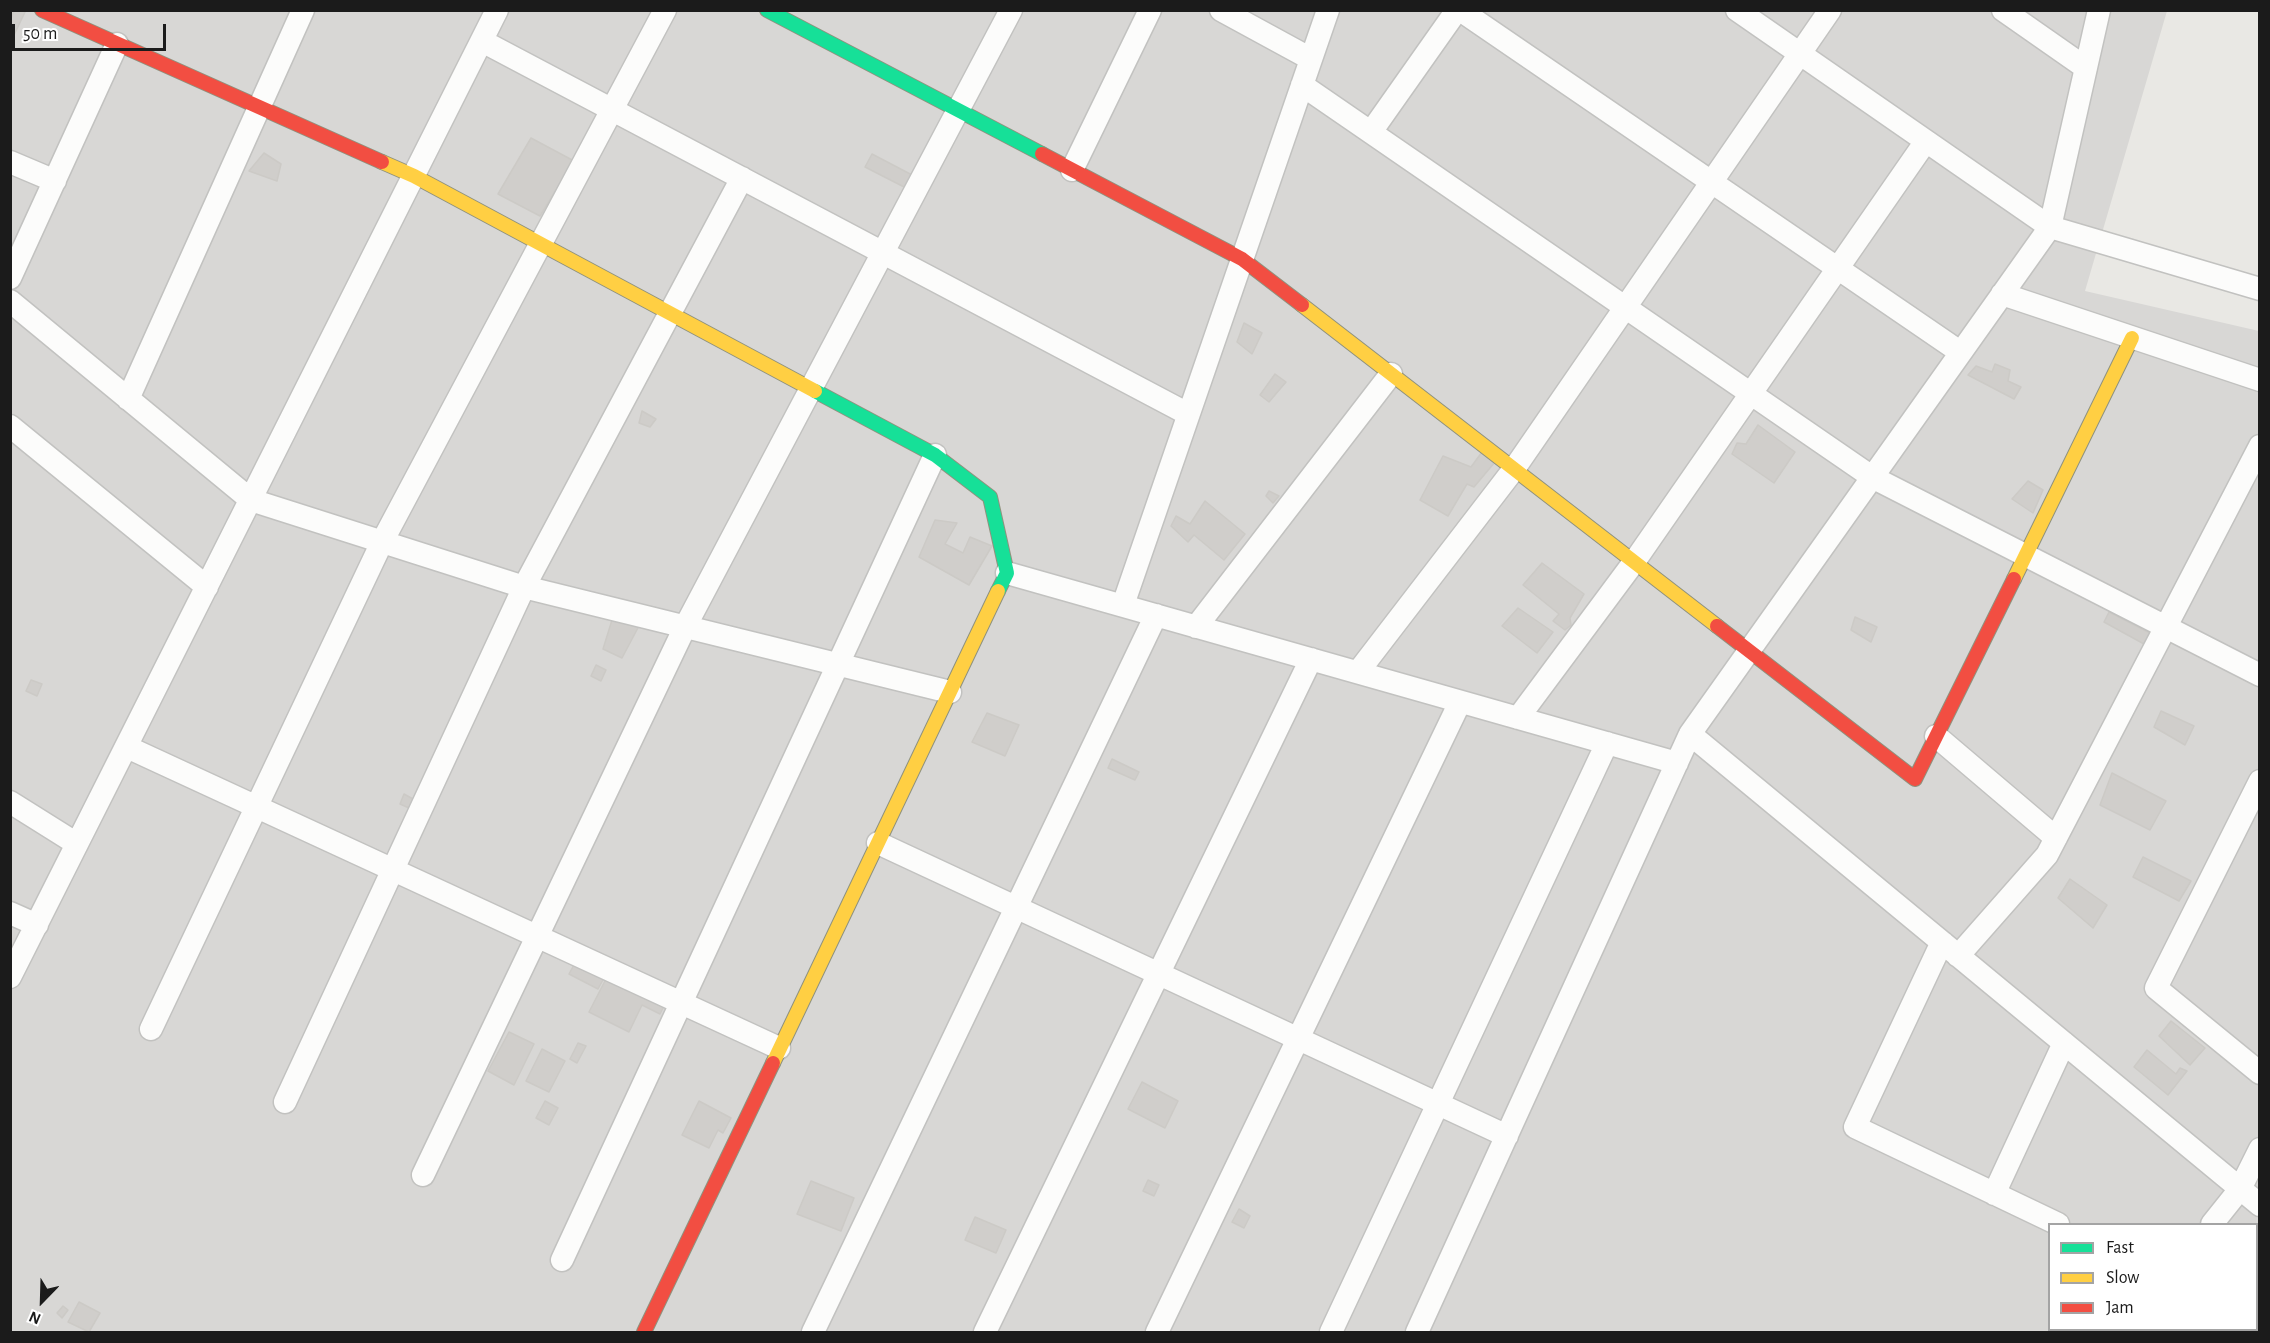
<!DOCTYPE html>
<style>
body{margin:0}
#map{position:relative;width:2270px;height:1343px;overflow:hidden;background:#e9e8e4;font-family:"Alegreya Sans",sans-serif}
canvas{display:block}
.frame{position:absolute;inset:0;border:12px solid #1b1b1b;pointer-events:none}
.legend{position:absolute;left:2048px;top:1223px;width:210px;height:108px;box-sizing:border-box;background:#fff;border:2px solid #a4a4a4;margin:0;padding:8px 10px;list-style:none;font-size:18px;color:#1b1b1b}
.legend li{display:flex;align-items:center;gap:12px;height:30px}
.legend b{width:30px;border:2px solid #a4a4a4}
.north{position:absolute;left:12px;top:1271px;width:60px;height:60px;-webkit-text-stroke:4px #fff;paint-order:stroke;rotate:203deg;font-size:16px;font-weight:700;line-height:24px;text-align:center;color:#1b1b1b}
.north::after{content:'';display:block;margin:auto;width:21px;height:27px;background:#1b1b1b;clip-path:polygon(50% 0,100% 100%,50% 72%,0 100%)}
.scale{position:absolute;left:12px;top:24px;width:154px;height:27px;box-sizing:border-box;border:3px solid #1b1b1b;border-top:0;padding-left:8px;font-size:18px;line-height:21px;white-space:nowrap;color:#1b1b1b;-webkit-text-stroke:4px #fff;paint-order:stroke}
</style>
<div id="map">
<canvas width="2270" height="1343"></canvas>
<div class="frame"></div>
<ul class="legend">
<li><b style="height:8px;background:#16e098"></b>Fast</li>
<li><b style="height:8px;background:#ffcf43"></b>Slow</li>
<li><b style="height:8px;background:#f24e42"></b>Jam</li>
</ul>
<div class="north">N</div>
<div class="scale">50 m</div>
</div>
<script>
const ctx = document.querySelector('canvas').getContext('2d');
ctx.lineJoin = 'round';
function fillPath(path, color) { ctx.fillStyle = color; ctx.fill(path, 'evenodd'); }
function trace(path, color, width, dash) { ctx.strokeStyle = color; ctx.lineWidth = width; ctx.lineCap = dash ? 'butt' : 'round'; ctx.setLineDash(dash || []); ctx.stroke(path); }
const residential = new Path2D(`
 M10 11H2167L2085 291 2259 331V1332H11ZM2050 1224H2256V1330H2050Z`);
const building = new Path2D(`
 M14 10H26L14 35 10 33V21Z
 M531 138 574 161 540 216 498 194Z
 M264 153 281 164 277 181 249 171Z
 M872 154 914 176 908 189 865 167Z
 M1244 323 1262 333 1252 354 1237 342Z
 M1995 364 2010 370 2008 381 2021 387 2014 399 1968 375 1976 366 1992 372Z
 M1275 374 1286 382 1269 402 1260 395Z
 M642 411 656 419 650 427 639 423Z
 M1758 425 1795 452 1774 483 1732 454 1737 443 1746 444Z
 M1482 452 1495 462 1474 487 1467 484 1448 516 1420 500 1443 456 1471 467Z
 M2028 481 2043 490 2033 513 2012 499Z
 M1269 491 1279 496 1273 503 1266 496Z
 M1205 501 1245 534 1224 560 1194 535 1188 542 1171 526 1176 516 1190 524Z
 M935 520 957 523 945 544 963 553 970 537 992 546 969 585 919 557Z
 M1542 563 1584 594 1570 618 1571 625 1565 630 1553 621 1559 614 1523 585Z
 M1518 608 1553 632 1537 653 1502 626Z
 M2109 612 2150 633 2144 644 2104 622Z
 M1855 617 1877 627 1871 642 1851 630Z
 M612 620 640 624 622 658 603 649Z
 M596 665 606 670 601 681 591 676Z
 M31 680 42 684 37 696 26 691Z
 M2161 711 2194 726 2185 745 2154 727Z
 M987 713 1019 725 1005 756 972 742Z
 M1112 759 1139 772 1135 780 1108 768Z
 M2112 773 2166 801 2150 830 2100 805Z
 M404 794 413 799 409 808 400 804Z
 M2143 857 2191 881 2179 901 2133 877Z
 M2070 879 2107 905 2093 928 2058 898Z
 M575 963 604 978 598 989 569 974Z
 M608 975 665 1004 660 1014 642 1005 629 1032 589 1012Z
 M2171 1021 2205 1048 2190 1065 2159 1036Z
 M509 1032 534 1044 514 1085 488 1071Z
 M578 1043 586 1046 577 1063 570 1059Z
 M542 1049 565 1061 549 1092 526 1081Z
 M2147 1050 2176 1074 2180 1068 2187 1071 2168 1095 2134 1067Z
 M1142 1082 1178 1101 1165 1128 1128 1109Z
 M545 1101 558 1108 549 1125 536 1118Z
 M699 1101 731 1118 723 1133 718 1130 709 1148 682 1135Z
 M1148 1180 1159 1185 1154 1196 1143 1191Z
 M811 1181 854 1198 841 1231 797 1214Z
 M1239 1209 1250 1216 1244 1228 1232 1222Z
 M975 1217 1006 1230 996 1253 965 1240Z
 M79 1302 100 1313 89 1332 68 1322Z
 M63 1306 68 1310 62 1318 57 1313Z`);
const street = new Path2D(`
 M1221 10 1311 59
 M1460 10 1960 352
 M1737 10 2050 227 2260 289
 M2003 10 2086 68
 M482 41 1188 414
 M1302 85 1872 477 2260 675
 M1371 132 1457 10
 M10 162 55 181
 M1072 170 1150 10
 M10 278 117 44
 M2002 294 2260 380
 M10 301 251 500 524 587 950 692
 M128 399 303 10
 M10 426 207 587
 M1007 573 1677 763
 M1123 605 1328 10
 M1196 627 1391 374
 M1358 672 1514 469 1830 10
 M1518 718 1634 562 1926 141
 M1690 734 2260 1205
 M1936 736 2056 838
 M127 747 779 1048
 M2260 781 2156 988 2260 1073
 M10 802 77 844
 M878 843 1507 1136
 M10 913 37 925
 M1942 942 1855 1127 2058 1224
 M1958 956 2047 855 2260 446
 M10 977 497 10
 M151 1029 382 542 665 10
 M285 1102 524 587 742 178
 M423 1175 685 627 1011 10
 M1994 1194 2064 1043
 M2212 1224 2240 1189 2260 1149
 M562 1260 935 455
 M813 1332 1156 615
 M985 1332 1311 659
 M1157 1332 1460 702
 M1331 1332 1607 743
 M1417 1332 1690 734 2050 227 2099 10
 M2126 1332 2128 1330`);
const fast = new Path2D(`
 M767 10 1042 154
 M815 391 935 455 990 497 1007 573 998 591`);
const slow = new Path2D(`
 M382 162 414 176 815 391
 M1302 305 1717 626
 M2014 579 2132 338
 M773 1063 998 591`);
const jam = new Path2D(`
 M42 10 382 162
 M1042 154 1242 259 1302 305
 M1717 626 1915 779 2014 579
 M644 1332 773 1063`);
fillPath(residential, '#d8d7d5');
fillPath(building, '#d0cecb');
trace(building, '#cccac6', 1.5);
trace(street, '#c2c2c0', 25);
trace(fast, '#8f927e', 16);
trace(slow, '#8f927e', 16);
trace(jam, '#8f927e', 16);
trace(street, '#fcfcfb', 22);
trace(fast, '#16e098', 14);
trace(slow, '#ffcf43', 14);
trace(jam, '#f24e42', 14);
</script>
